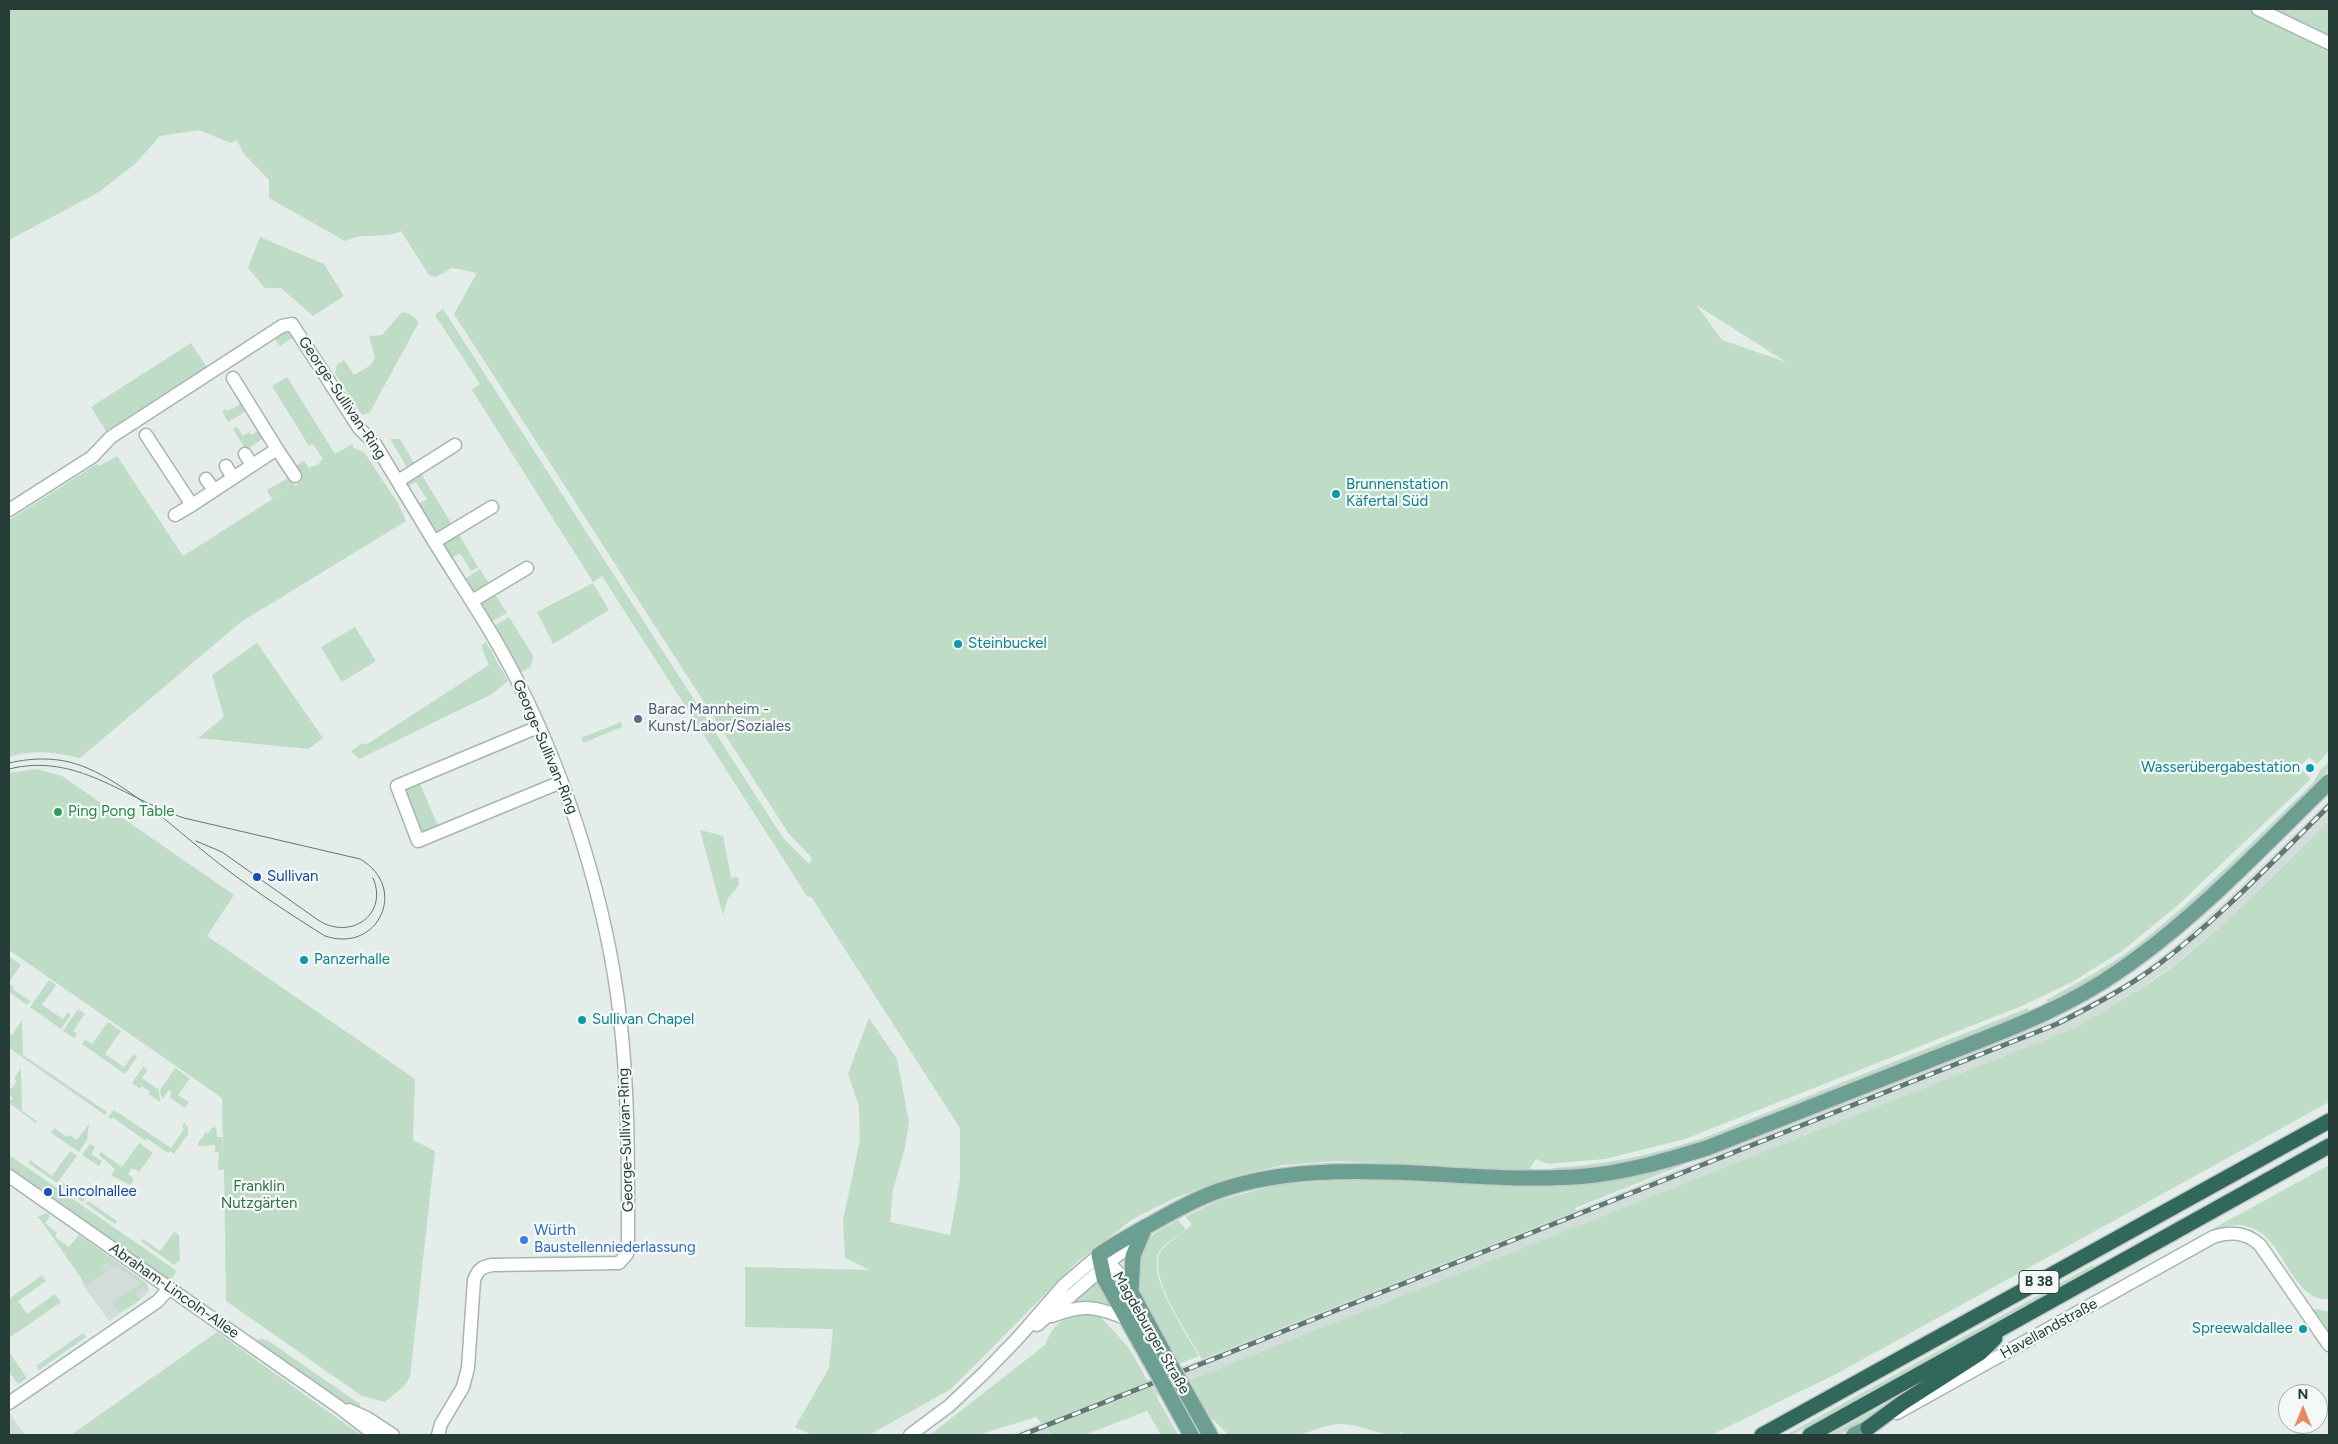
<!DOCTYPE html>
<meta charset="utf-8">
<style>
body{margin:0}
#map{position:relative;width:2338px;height:1444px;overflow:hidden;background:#e4ede9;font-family:Figtree,sans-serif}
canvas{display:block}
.frame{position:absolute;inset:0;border:10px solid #253d36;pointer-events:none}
.north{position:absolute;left:2278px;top:1384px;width:50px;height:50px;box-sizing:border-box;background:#f4f9f7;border:1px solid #a1aeaa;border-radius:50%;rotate:0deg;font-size:14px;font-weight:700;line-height:20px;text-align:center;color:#253d36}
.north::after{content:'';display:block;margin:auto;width:18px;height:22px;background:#e88666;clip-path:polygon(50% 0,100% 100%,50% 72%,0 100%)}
</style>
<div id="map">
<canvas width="2338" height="1444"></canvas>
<div class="frame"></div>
<div class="north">N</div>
</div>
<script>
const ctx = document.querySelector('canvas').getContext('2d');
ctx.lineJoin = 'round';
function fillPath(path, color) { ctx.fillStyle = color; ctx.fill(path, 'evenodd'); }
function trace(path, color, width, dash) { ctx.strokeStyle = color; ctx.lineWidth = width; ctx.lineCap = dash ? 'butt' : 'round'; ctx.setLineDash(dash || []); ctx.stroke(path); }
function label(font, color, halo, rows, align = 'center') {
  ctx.font = font + ' Figtree,sans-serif'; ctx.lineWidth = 4.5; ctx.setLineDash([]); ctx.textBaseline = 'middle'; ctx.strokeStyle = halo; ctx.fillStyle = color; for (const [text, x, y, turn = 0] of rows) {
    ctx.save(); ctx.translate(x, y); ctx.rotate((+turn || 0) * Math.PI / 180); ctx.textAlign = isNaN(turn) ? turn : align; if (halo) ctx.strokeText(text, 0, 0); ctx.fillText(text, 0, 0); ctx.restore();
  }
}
const built = new Path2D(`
 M2329 800V821L2235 913 2180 960 2124 1000 2075 1028 1190 1380 1155 1397 1151 1395 1049 1435H1011L2062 1017 2130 981 2179 943 2230 897Z
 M79 1235 146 1283 149 1288 146 1295 109 1321 81 1282 84 1280Z
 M9 1412 25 1435H9Z`);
const green = new Path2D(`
 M9 9H2329V751L2317 764 2309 757 2299 767 2311 779 2178 905 2122 951 2072 982 2024 1005 1685 1139 1605 1159 1548 1164 1536 1159 1528 1171 1340 1161 1283 1165 1228 1178 1175 1198 1133 1219 1078 1261 951 1389 869 1435H812L795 1427 829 1368 833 1329 745 1327V1267L870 1270 845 1258 843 1220 860 1140 859 1106 848 1074 869 1018 897 1059 909 1122 905 1147 893 1190 890 1222 950 1235 960 1179V1128L812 898 807 896 602 576 593 582 472 390 480 384 435 315 443 309 783 838 809 864 812 858 789 834 454 314 477 273 452 268 436 277 429 275 401 231C384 240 366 231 345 241L269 198V180L243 153 237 140 231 143 199 130 160 136 135 164 99 192 11 239 9 242ZM1697 306H1698L1786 362 1722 340Z
 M260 237 324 264 344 296 313 316 281 288H265L248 268Z
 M402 312 410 314 419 322 370 412 362 415 335 373 337 365 344 360 354 375 371 365 375 358 369 336 382 335Z
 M285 331H290L295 336 280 346 274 338Z
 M191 343 207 367 106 431 91 407Z
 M287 377 335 454 352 444 354 448 364 452 399 505 406 521 241 622 80 758C57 752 31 749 9 757V520L97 464 99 466 117 456 183 556 290 488 272 499 267 490 288 478 282 468 283 467 295 486 301 482 292 468 304 461 309 468 320 464 319 462 323 459 313 444 309 446 272 386Z
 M233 386 248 410 228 422 222 411 225 409 227 411 239 405V400L231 388Z
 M254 420 265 437 246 450 233 429 237 427 243 436 249 432 251 435 258 431 252 421Z
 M390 439H400L415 465 408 469Z
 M420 472 453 526 438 533 419 504 427 499 416 482 407 487 406 482Z
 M458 533 478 567 471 571 460 553 452 558 442 542Z
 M480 569 490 585 477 593 473 592 465 579Z
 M593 583 609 610 553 644 537 612Z
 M494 593 507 613 491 622 480 605 481 602Z
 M509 617 533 656 531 667 520 673 494 626Z
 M355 627 376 661 342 682 321 647Z
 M486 642 508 681 492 694 359 759 351 751 363 743 366 745 489 665 481 646Z
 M257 643 323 738 308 749 198 738 224 717 212 675Z
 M621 722 622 727 583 743 581 738Z
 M2329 762V770L2319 780 2318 784C2260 841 2203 902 2138 950 2110 970 2080 987 2050 1003L2046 1000C2077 983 2108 967 2137 945 2200 896 2256 838 2313 783L2321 769Z
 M36 769 62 776 234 895 207 936 415 1079 413 1140 435 1151 410 1377 404 1386 385 1402 362 1396 226 1301 224 1170H218L219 1152H215V1145L198 1146V1143L206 1132 208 1133 212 1128 216 1127 217 1137H222L223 1160 222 1098 9 950V773Z
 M419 781 439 828 424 834 420 832 404 791 405 787Z
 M2329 821V1102L1836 1374 1711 1435H1405L1401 1432 1397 1435C1377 1435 1361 1424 1340 1424 1324 1424 1311 1433 1295 1435 1274 1439 1250 1435 1229 1435L1207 1414 1190 1380 2075 1028C2111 1007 2148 986 2181 960 2234 917 2281 868 2329 821Z
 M700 830 723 836 731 878 738 877 739 885 728 898 723 915Z
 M10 957 21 965 9 982V959Z
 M49 980 56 985 42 1005 63 1019 68 1012 71 1015 61 1029 30 1007Z
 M9 983 14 987 12 989 30 1001 27 1005 9 992Z
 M2028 1008V1013L1855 1083C1847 1082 1838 1085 1833 1092 1780 1113 1723 1141 1668 1154 1631 1164 1592 1169 1554 1171L1553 1168C1608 1164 1654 1155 1706 1137Z
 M78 1009 85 1014 73 1031 77 1034 74 1038 63 1031Z
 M22 1020 23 1055 107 1112 105 1115 9 1048V1033L12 1035Z
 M108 1022 121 1031 105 1054 124 1067 134 1054 137 1057 125 1074 82 1044 85 1040 92 1044Z
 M143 1067 148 1070 142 1078 159 1090 160 1102 148 1094 150 1092 142 1086 140 1089 132 1083Z
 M21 1068 22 1111 37 1121 36 1123 9 1103 13 1098 9 1095V1088L11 1089 17 1081 14 1078Z
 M175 1068 190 1078 178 1095 189 1102 185 1108 169 1097 172 1092 169 1090 163 1098 161 1096 160 1090Z
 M114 1110 171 1148 184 1129 182 1127 184 1123 188 1127V1134L174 1154 170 1151 168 1153 146 1138V1141L112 1117 111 1119 108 1117Z
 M89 1124 87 1140 79 1152 51 1133 54 1128 67 1137 69 1135 77 1140Z
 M1758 1135 1575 1208 1576 1211 1202 1359C1190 1337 1148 1277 1160 1253 1167 1241 1183 1235 1192 1224L1185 1217 1217 1201 1283 1183 1375 1179 1541 1184Z
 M139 1143 153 1153 139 1172 132 1168 128 1174 134 1179 130 1185 111 1175 115 1169 99 1155 101 1152 122 1167Z
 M90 1144 95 1147 91 1154 102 1161 99 1166 82 1155Z
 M70 1151 77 1156 57 1183 28 1163 30 1160 52 1176Z
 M9 1155 177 1271 170 1281 9 1170Z
 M2329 1165V1299C2290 1303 2285 1233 2245 1226 2233 1223 2219 1228 2207 1232Z
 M63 1183 85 1199 83 1202 61 1186Z
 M88 1201 117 1221 115 1224 86 1204Z
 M46 1213 50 1216 45 1223 57 1233 55 1237 69 1247 79 1235 146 1283 149 1292 145 1287 136 1293 140 1300 120 1313 113 1304 116 1302 115 1300 140 1285V1282L115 1265 112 1267 108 1263 102 1266 105 1272 86 1285 40 1219 36 1218Z
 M1178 1220 1186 1230C1178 1236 1165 1243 1159 1252 1146 1276 1187 1334 1199 1356L1179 1364C1160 1330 1114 1271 1152 1236 1159 1229 1170 1225 1178 1220Z
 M174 1232 179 1235 180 1260 174 1265 141 1241 143 1239 160 1251Z
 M2093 1265 2095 1267 1792 1435H1786Z
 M1107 1270 1112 1272 1159 1353 1154 1355Z
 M42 1275 46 1281 18 1301 27 1314 55 1294 61 1302 9 1338V1299Z
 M1096 1277 1116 1309 1068 1306Z
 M2312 1309 2329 1311V1338L2310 1310Z
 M1082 1313 1098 1314 1129 1348 1178 1435H1161L1147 1411 1084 1435H1053L1036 1417 978 1435H930L1045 1345C1055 1323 1058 1320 1082 1313Z
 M217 1332 361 1435H71Z
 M83 1333 86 1337 39 1370 36 1366Z
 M260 1339 267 1340 360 1404 361 1410 345 1404 255 1342Z
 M9 1352 27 1378 18 1384 9 1372Z
 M1900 1396C1882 1411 1852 1435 1829 1435Z`);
const minor = new Path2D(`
 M2258 9 2329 43
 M146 435 192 505 277 449 233 378
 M277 449 295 476
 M245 454 252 465
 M226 466 233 478
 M206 479 214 490
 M398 481 455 445
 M9 510 92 457 111 437 282 326 292 324 359 428 375 444C395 477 415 510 435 543 464 590 495 635 519 684 569 783 608 908 620 1018 629 1093 628 1170 628 1246L627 1254 619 1263 492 1265C481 1267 478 1270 474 1280L468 1368 463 1387 441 1424 438 1435
 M175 515 192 505
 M434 542 492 507
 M472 601 527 568
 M538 727 397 786 418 841 561 782
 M9 1176 339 1407 375 1435
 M1052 1316C1083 1304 1096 1306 1127 1319
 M1037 1325 1140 1236
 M9 1403 158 1301 169 1288
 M349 1410 367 1418 393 1435
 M1897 1413 2213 1237C2231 1231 2246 1232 2260 1245L2329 1345
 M910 1435 949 1406 985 1372 1017 1339 1064 1285 1099 1255 1116 1270 1131 1292`);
const major = new Path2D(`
 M1145 1227 1133 1256 1131 1292 1171 1366
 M1156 1371 1104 1278 1099 1255C1116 1243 1133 1234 1151 1224 1172 1212 1195 1199 1218 1191 1281 1169 1351 1170 1416 1173 1473 1176 1530 1181 1586 1176 1628 1172 1668 1160 1707 1148 1783 1118 1859 1088 1935 1058 1998 1033 2064 1010 2119 971 2197 918 2262 847 2329 782
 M1183 1387 1210 1435
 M1169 1395 1191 1435
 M1854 1435 1868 1428`);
const highway = new Path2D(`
 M1868 1428 1902 1403 1980 1353 1995 1338
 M1762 1435 2329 1121
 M1810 1435 2329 1146`);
const tram = new Path2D(`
 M9 763C35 757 62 757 87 768 128 785 172 826 207 854 244 884 285 911 325 936 379 954 409 887 360 859L184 818C123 798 77 752 9 769
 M196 841 222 852 318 920C350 941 389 915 373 878`);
const rail = new Path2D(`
 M1022 1435 2057 1024C2092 1006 2127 988 2159 964 2220 918 2274 860 2329 806`);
const majorBridge = new Path2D(`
 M1171 1366 1183 1387
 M1156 1371 1169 1395`);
const markers = [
 [1336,494,5,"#0f9aa8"],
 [958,644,5,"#0f9aa8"],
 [638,719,5,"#5c6f8a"],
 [2310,768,5,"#0f9aa8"],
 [58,812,5,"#2e9e5b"],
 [257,877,5,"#1a4fb4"],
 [304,960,5,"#0f9aa8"],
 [582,1020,5,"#0f9aa8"],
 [48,1192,5,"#1a4fb4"],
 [524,1240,5,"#3f7fe0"],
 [2303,1329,5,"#0f9aa8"]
];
const shields = [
 [2039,1282,40]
];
const shieldNames = [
 ["B 38",2039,1282]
];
const streetNames = [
 ["George-Sullivan-Ring",342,398,56],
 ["George-Sullivan-Ring",545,747,67],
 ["George-Sullivan-Ring",626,1140,-92],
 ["Abraham-Lincoln-Allee",174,1291,35],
 ["Havellandstraße",2049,1329,-29],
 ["Magdeburger Straße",1151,1333,60]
];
const cultureNames = [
 ["Brunnenstation",1346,485],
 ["Käfertal Süd",1346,502],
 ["Steinbuckel",968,644],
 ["Wasserübergabestation",2300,768,"right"],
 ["Panzerhalle",314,960],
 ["Sullivan Chapel",592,1020],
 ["Spreewaldallee",2293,1329,"right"]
];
const serviceNames = [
 ["Barac Mannheim -",648,710],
 ["Kunst/Labor/Soziales",648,727]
];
const leisureNames = [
 ["Ping Pong Table",68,812]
];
const transitNames = [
 ["Sullivan",267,877],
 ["Lincolnallee",58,1192]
];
const parkNames = [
 ["Franklin",259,1187],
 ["Nutzgärten",259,1204]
];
const shopNames = [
 ["Würth",534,1231],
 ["Baustellenniederlassung",534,1248]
];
fillPath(built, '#d2dcd8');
fillPath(green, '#bfdcc7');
trace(minor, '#a7b5b0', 15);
trace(major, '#c2c9c7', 18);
trace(highway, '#c2c9c7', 18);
trace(minor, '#fff', 12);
trace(major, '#6c9f92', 15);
trace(highway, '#32675c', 15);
trace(tram, '#5f7872', 1);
trace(rail, '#5f7872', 5);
trace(rail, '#f4f9f7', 3, [9]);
trace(majorBridge, '#c2c9c7', 18, []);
trace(majorBridge, '#6c9f92', 15);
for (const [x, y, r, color] of markers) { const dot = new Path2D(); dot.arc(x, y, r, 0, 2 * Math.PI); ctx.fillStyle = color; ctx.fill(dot); trace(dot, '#f4f9f7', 2); }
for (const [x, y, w] of shields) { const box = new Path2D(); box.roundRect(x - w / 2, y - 11.5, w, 23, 4); ctx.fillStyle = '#f4f9f7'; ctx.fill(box); trace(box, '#253d36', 1); }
label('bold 14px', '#253d36', null, shieldNames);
label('15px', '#253d36', '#f4f9f7', streetNames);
label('15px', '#0d838f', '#f4f9f7', cultureNames, 'left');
label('15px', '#4e5e75', '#f4f9f7', serviceNames, 'left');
label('15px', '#27864d', '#f4f9f7', leisureNames, 'left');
label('15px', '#164399', '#f4f9f7', transitNames, 'left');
label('15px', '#31714a', '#f4f9f7', parkNames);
label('15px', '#366cbe', '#f4f9f7', shopNames, 'left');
</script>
